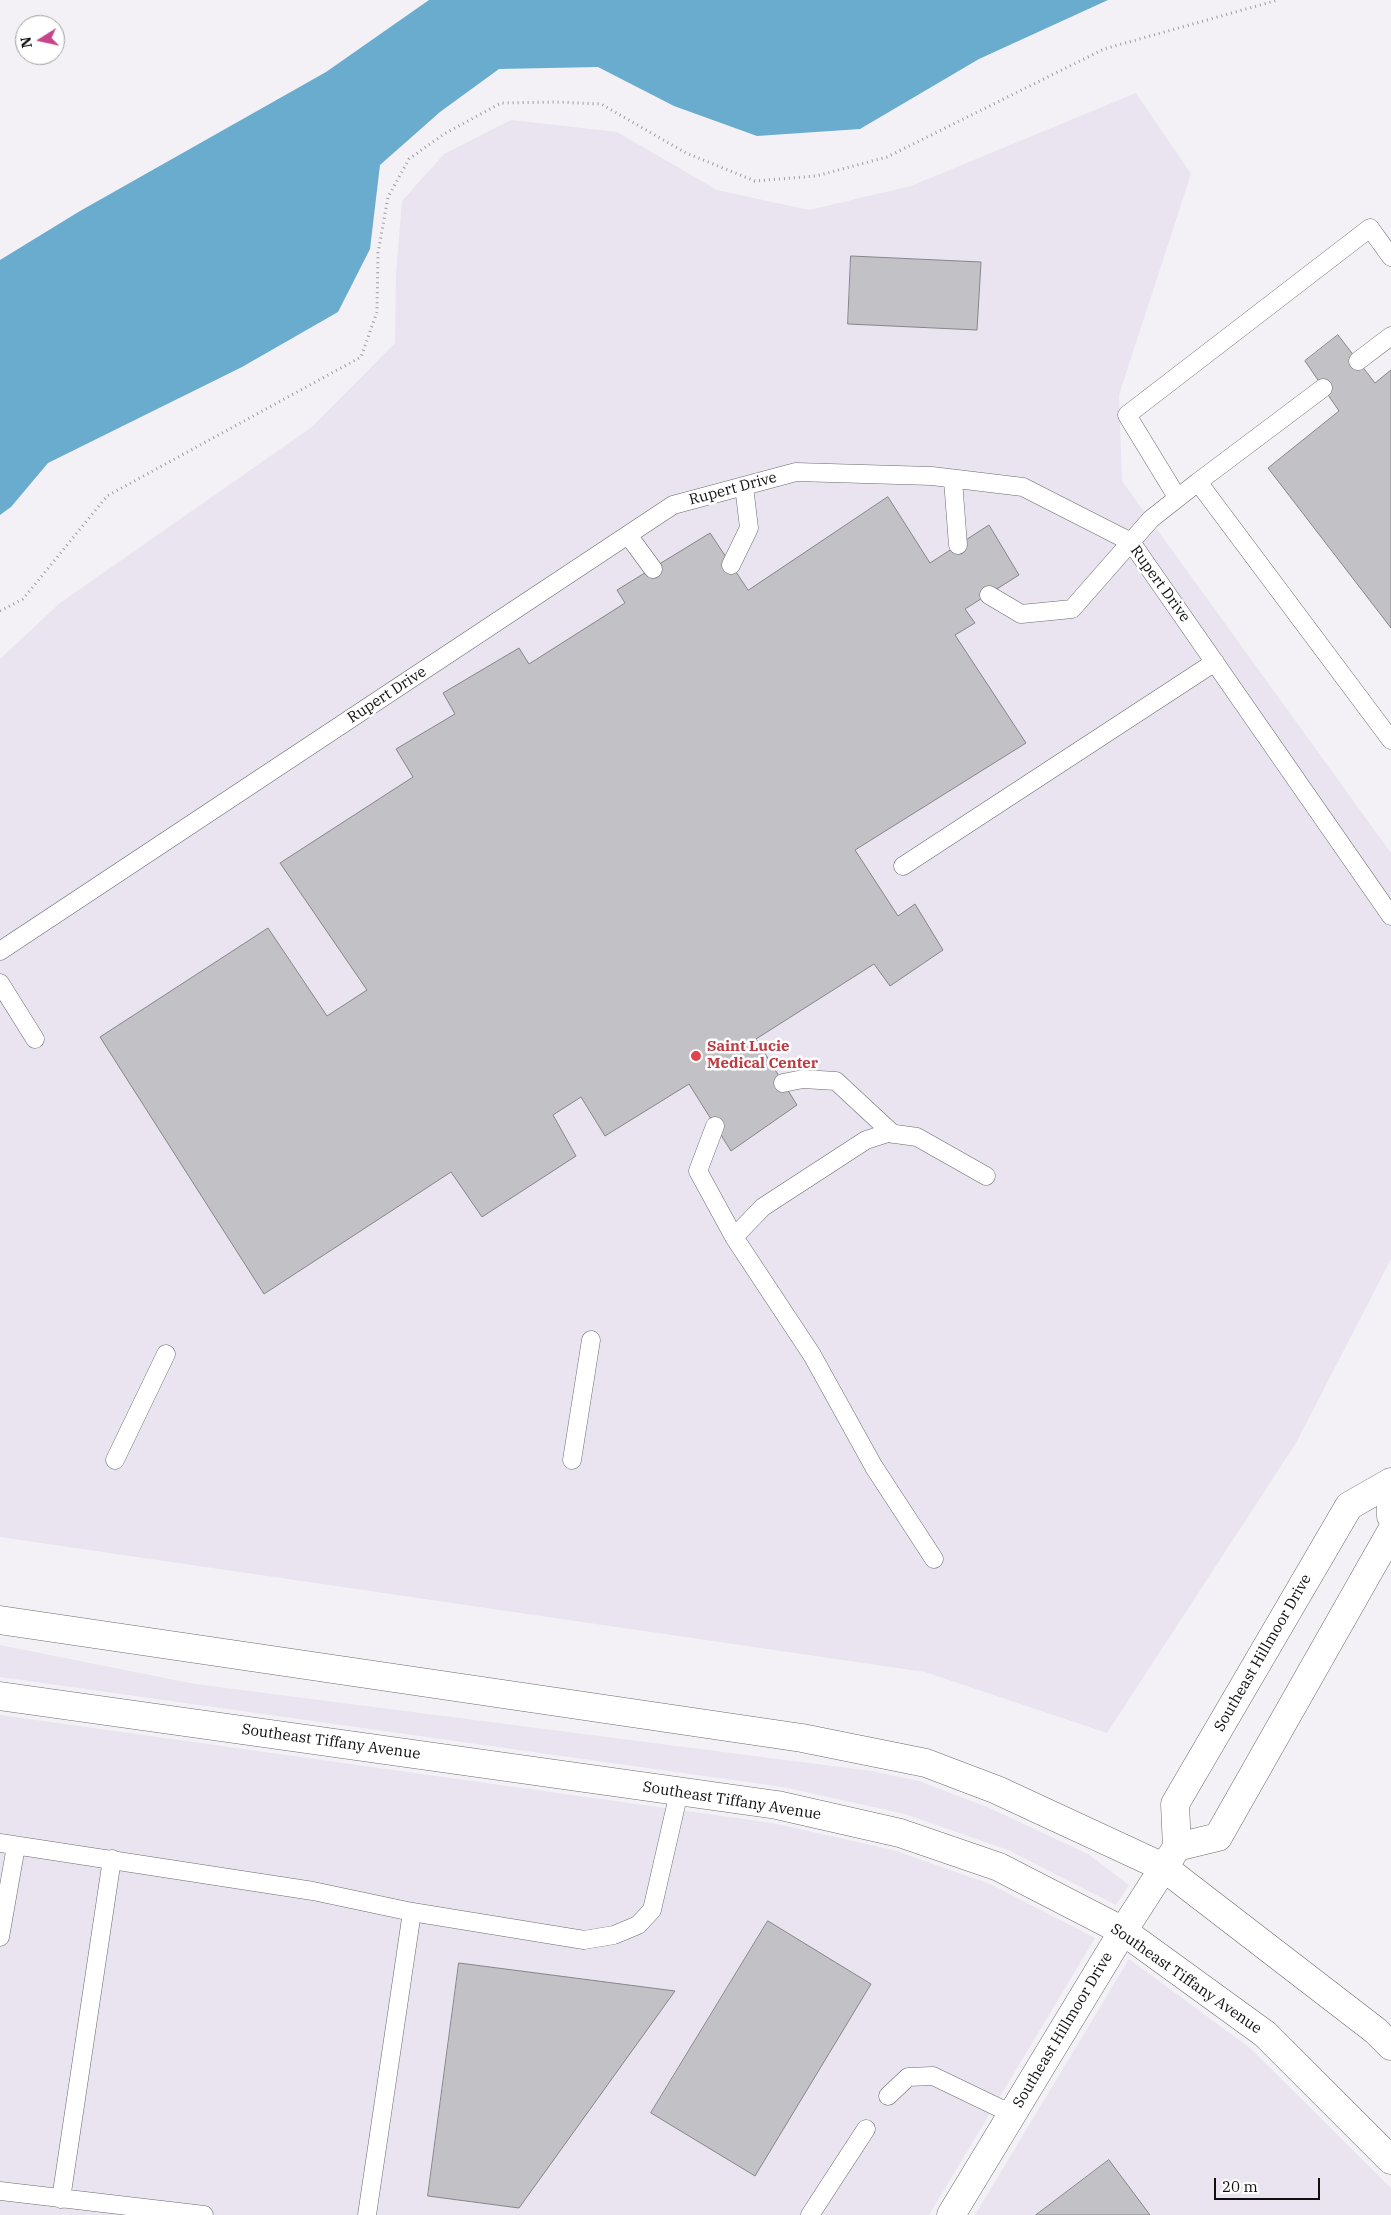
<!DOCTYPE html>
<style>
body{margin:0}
#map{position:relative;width:1391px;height:2215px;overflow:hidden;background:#f3f1f6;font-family:"IBM Plex Serif",serif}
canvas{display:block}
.north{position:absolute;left:15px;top:15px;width:50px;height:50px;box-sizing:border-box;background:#fff;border:1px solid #9f9f9f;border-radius:50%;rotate:260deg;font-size:14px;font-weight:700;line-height:20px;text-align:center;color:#0f0e10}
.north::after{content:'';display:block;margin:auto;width:18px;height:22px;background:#c6448b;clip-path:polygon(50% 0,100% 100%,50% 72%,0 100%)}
.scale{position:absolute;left:1214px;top:2178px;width:106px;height:22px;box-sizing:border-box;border:2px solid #0f0e10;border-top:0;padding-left:6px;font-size:15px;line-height:18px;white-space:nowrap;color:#0f0e10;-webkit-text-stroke:4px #fff;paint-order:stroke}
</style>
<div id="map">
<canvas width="1391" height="2215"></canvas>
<div class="north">N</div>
<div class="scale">20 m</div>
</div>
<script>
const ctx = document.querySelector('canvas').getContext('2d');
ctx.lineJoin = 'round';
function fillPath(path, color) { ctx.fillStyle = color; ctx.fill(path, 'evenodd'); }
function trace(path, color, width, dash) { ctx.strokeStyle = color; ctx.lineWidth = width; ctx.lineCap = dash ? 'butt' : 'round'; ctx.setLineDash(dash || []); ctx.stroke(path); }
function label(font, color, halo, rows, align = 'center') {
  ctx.font = font + ' "IBM Plex Serif",serif'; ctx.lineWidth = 5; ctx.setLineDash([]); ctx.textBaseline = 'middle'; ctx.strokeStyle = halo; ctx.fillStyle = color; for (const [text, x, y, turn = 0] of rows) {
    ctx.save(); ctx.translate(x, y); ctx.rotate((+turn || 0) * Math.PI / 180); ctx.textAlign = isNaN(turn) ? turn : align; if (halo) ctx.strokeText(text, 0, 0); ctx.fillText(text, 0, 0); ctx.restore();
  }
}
const built = new Path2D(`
 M1136 93 1191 174 1119 395 1122 481 1391 853V1259L1296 1443 1107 1733 925 1672 0 1537V659L60 603 312 427 395 343 396 273 402 201 444 154 511 120 617 132 717 190 809 210 911 186Z
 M0 1645 195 1684 871 1771 919 1781 987 1807 1088 1854 1129 1885 1116 1905 1008 1850 905 1814 783 1787 0 1677Z
 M0 1715 772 1823 893 1850 990 1884 1095 1938 929 2215H0Z
 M1129 1959 1250 2048 1391 2188V2215H975Z`);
const water = new Path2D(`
 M429 0H1108L979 59 860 129 757 136 674 106 598 67 499 69 440 112 380 165 370 249 338 312 242 367 48 463 11 507 0 515V260L80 211 326 72Z`);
const building = new Path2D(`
 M851 256 981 262 977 330 848 324Z
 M1338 335 1375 383 1391 370V628L1268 468 1339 411 1305 361Z
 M888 497 930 563 989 525 1019 575 965 609 975 623 955 635 1026 743 855 850 898 916 915 904 943 950 890 986 874 964 756 1039 797 1105 731 1151 689 1084 605 1136 581 1097 553 1115 576 1156 482 1217 451 1172 264 1294 100 1037 268 928 327 1016 367 990 280 863 413 777 396 749 455 714 443 693 519 648 529 664 625 603 617 590 710 533 748 590Z
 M768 1921 871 1984 755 2176 651 2113Z
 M459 1963 675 1991 519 2208 428 2196Z
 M1109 2160 1150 2215H1036Z`);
const path = new Path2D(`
 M0 611 23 599 107 496 361 357 377 312 378 253 388 197 409 159 444 134 501 103 555 102 601 104 686 153 755 181 816 176 887 157 1104 49 1278 0`);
const service = new Path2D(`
 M1358 361 1391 336
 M1323 388 1198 482 1391 740
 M953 480 958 545
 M1177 497 1127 415 1370 228 1391 257
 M628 535 653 569
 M731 565 749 528 744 486
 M989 595 1021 614 1072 609 1151 519 1198 482
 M903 866 1215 662
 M0 951 673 505 796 472 932 476 1023 487 1131 542 1391 916
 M0 983 35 1039
 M783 1083 803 1079 836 1081 893 1134
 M715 1126 698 1171 734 1237
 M115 1460 166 1354
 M572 1460 591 1340
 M934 1559 874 1467 812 1355 734 1237 763 1207 866 1140 888 1133 917 1137 986 1176
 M0 1843 313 1891 412 1912 584 1940 614 1935 638 1925 652 1910 679 1792
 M0 1937 16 1846
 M888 2096 908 2077 933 2076 1012 2114
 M0 2191 204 2215
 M61 2199 112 1859
 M367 2215 412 1912
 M810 2215 866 2129`);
const tertiary = new Path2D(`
 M1391 1482V1516
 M0 1620 802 1738 926 1763 997 1790 1163 1867 1376 2031 1391 2046
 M0 1696 777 1805 900 1833 999 1867 1123 1931 1265 2034 1391 2160
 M1177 1847 1218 1837 1391 1532
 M951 2215 1123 1931 1177 1847 1175 1804 1349 1506 1391 1482`);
const markers = [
 [696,1056,6,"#e0444e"]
];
const streetNames = [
 ["Rupert Drive",733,489,-15],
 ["Rupert Drive",1160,584,54],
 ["Rupert Drive",387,695,-33],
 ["Southeast Hillmoor Drive",1263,1653,-60],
 ["Southeast Tiffany Avenue",331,1742,8],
 ["Southeast Tiffany Avenue",732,1801,9],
 ["Southeast Tiffany Avenue",1186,1979,35],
 ["Southeast Hillmoor Drive",1063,2030,-59]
];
const healthNames = [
 ["Saint Lucie",707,1047],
 ["Medical Center",707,1064]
];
fillPath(built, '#e9e4ef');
fillPath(water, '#6aacce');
fillPath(building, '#c2c1c5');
trace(building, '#88868b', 1);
trace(service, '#6c6a6f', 19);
trace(tertiary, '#6c6a6f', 29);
trace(path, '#9e9ca0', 3, [1, 4]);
trace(service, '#fff', 18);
trace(tertiary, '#fff', 28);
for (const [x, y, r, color] of markers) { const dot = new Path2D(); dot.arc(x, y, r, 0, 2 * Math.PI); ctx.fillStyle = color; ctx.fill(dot); trace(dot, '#fff', 2); }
label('15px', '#0f0e10', '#fff', streetNames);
label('bold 15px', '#be3a42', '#fff', healthNames, 'left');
</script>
